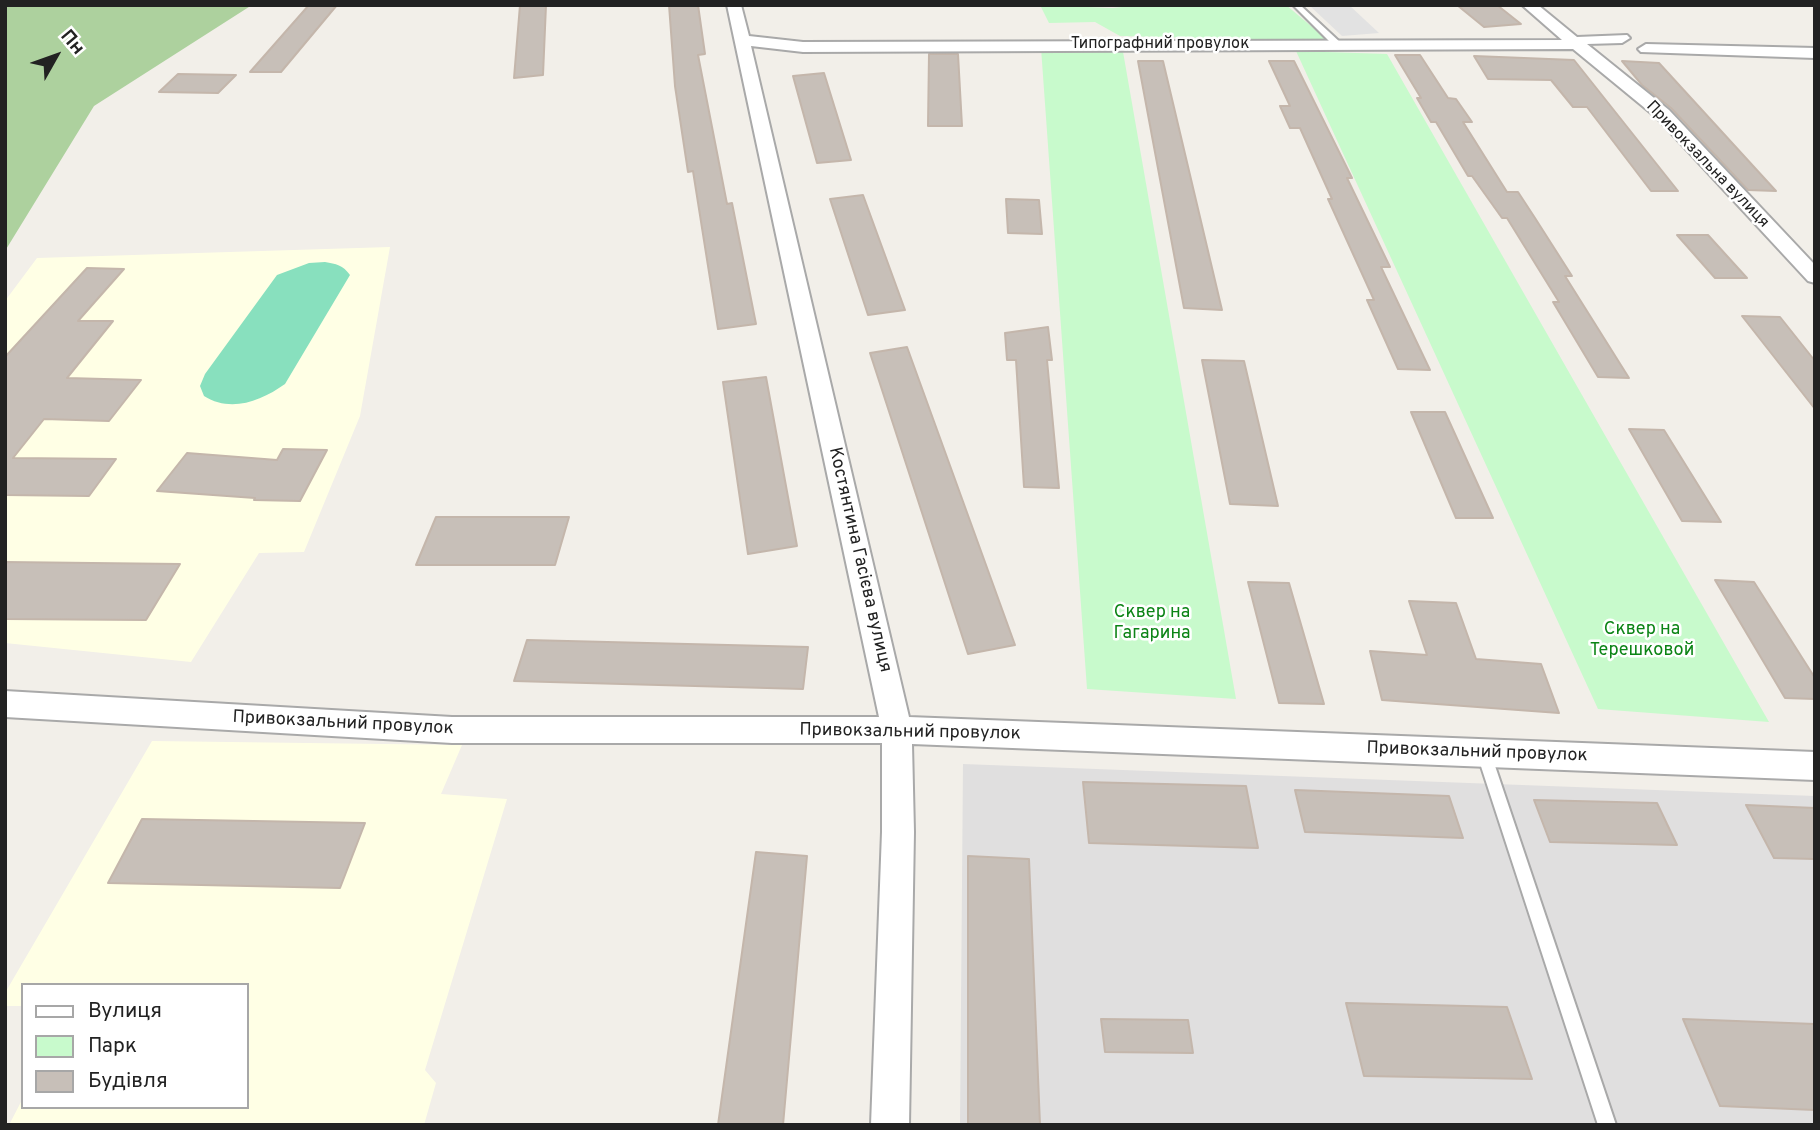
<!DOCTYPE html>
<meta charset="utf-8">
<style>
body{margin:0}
#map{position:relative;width:1820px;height:1130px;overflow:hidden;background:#f2efe9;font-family:Overpass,sans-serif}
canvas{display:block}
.frame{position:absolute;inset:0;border:7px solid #222;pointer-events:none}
.legend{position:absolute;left:21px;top:983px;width:228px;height:126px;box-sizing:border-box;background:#fff;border:2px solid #a7a7a7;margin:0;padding:9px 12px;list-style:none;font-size:21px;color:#222}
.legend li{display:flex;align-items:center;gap:14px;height:35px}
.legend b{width:35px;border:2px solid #a7a7a7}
.north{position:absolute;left:21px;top:21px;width:70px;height:70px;-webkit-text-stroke:5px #fff;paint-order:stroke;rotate:50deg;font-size:19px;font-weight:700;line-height:28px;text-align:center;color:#222}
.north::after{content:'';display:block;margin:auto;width:24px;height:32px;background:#222;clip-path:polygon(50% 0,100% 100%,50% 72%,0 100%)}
</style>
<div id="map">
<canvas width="1820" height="1130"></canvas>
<div class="frame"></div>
<ul class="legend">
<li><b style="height:9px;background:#fff"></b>Вулиця</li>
<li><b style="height:19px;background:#c8facc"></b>Парк</li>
<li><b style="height:19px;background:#c7bfb8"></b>Будівля</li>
</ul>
<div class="north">Пн</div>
</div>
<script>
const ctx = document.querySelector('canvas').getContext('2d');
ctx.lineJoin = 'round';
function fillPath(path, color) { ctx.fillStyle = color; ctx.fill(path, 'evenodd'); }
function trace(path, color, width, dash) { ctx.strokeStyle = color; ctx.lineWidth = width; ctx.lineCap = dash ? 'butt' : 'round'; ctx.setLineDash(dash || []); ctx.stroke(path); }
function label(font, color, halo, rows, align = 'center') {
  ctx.font = font + ' Overpass,sans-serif'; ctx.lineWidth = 5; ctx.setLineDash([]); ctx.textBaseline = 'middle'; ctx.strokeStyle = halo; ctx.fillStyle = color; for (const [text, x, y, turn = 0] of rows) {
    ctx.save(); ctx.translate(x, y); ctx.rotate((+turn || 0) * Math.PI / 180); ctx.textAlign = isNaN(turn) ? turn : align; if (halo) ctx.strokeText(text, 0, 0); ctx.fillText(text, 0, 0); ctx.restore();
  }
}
const residential = new Path2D(`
 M963 764 1815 796V1125H960Z`);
const education = new Path2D(`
 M390 247 360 416 304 552 259 553 191 662 5 643V301L37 258Z
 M152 741 462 745 441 794 507 799 425 1070 436 1083 424 1125H9L23 1098V1107H247V985H23V1006H5V993Z`);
const forest = new Path2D(`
 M5 5H252L94 106 5 251Z`);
const park = new Path2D(`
 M1040 5 1112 8 1143 5H1286L1329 41 1120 36 1095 22 1049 23Z
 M1122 46 1236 699 1087 689 1041 48Z
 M1296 51 1387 54 1769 722 1598 709Z`);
const pitch = new Path2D(`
 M325 262C336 264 343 265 350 275L285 384C261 401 231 413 204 396L200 386 205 374 277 275 309 263Z`);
const parking = new Path2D(`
 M1309 5H1349L1379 33 1342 36Z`);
const building = new Path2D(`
 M309 5H337L281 72H250Z
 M520 5H546L543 75 514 78Z
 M669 5H698L705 54 698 55 727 204 732 203 756 324 718 329 693 171 688 172 675 86Z
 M1457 5H1497L1521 24 1484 27Z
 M929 54H958L962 126H928Z
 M1395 55H1420L1448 98 1456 99 1472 122H1463L1507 192H1518L1535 218 1572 276H1565L1629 378 1598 377 1553 302H1559L1507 218H1502L1472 176H1468L1436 122H1431L1417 98H1421Z
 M1474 56 1574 60 1678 191H1651L1587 107H1573L1551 80 1488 79Z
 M1138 61H1163L1222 310 1184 308Z
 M1269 61H1294L1352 178H1347L1390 267H1381L1430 370 1398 369 1367 300H1374L1328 199H1332L1300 128H1290L1280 106H1290Z
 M1622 61 1659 63 1776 191 1748 190 1671 108 1642 85Z
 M824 73 851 160 817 163 793 76Z
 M178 74 236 75 218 93 159 92Z
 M863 195 905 310 868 315 830 199Z
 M1006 199 1039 200 1042 234 1008 233Z
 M1677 235H1708L1747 278H1715Z
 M87 268 124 269 78 321H113L67 378 141 380 109 421 44 419 13 458 116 459 89 496 5 495V357Z
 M1742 316 1780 317 1815 361V409Z
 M1048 327 1052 360H1047L1059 488 1024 487 1016 360H1007L1005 333Z
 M907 347 1015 645 968 654 870 353Z
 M1202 360 1244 361 1278 506 1230 504Z
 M766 377 797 546 748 554 723 382Z
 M1411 412H1445L1493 518H1456Z
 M1629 429 1664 430 1721 522 1682 521Z
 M283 449 327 450 300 501 254 500 255 498 157 491 187 453 277 460Z
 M436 517H569L555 565H416Z
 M5 562 180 564 146 620 5 619Z
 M1715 580 1754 582 1815 678V699L1785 698Z
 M1248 582 1289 583 1324 704 1279 703Z
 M1409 601 1456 603 1476 659 1541 664 1559 713 1382 700 1370 651 1427 655Z
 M527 640 808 647 803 689 514 681Z
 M1083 782 1246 786 1258 848 1089 843Z
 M1295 790 1449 796 1463 838 1305 832Z
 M1534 800 1657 803 1677 845 1550 842Z
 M1746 805 1815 808V859L1774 858Z
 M142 819 365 823 340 888 108 883Z
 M756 852 807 856 783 1125H718Z
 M968 856 1029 859 1040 1125H968Z
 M1346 1003 1507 1007 1532 1079 1364 1076Z
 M1101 1019 1188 1020 1193 1053 1105 1052Z
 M1683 1019 1815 1024V1110L1720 1106Z`);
const lane = new Path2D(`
 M1293 5H1300L1342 44V48H1336Z
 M1484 748 1489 750 1491 754 1616 1125H1598L1477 754 1479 750Z`);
const street = new Path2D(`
 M727 5H741L749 36 803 42 1562 40 1522 5H1538L1577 37 1627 35 1630 38 1622 43 1587 44 1669 110 1815 265V283L1808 281 1657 118 1573 49 803 52 751 46 909 717 1815 752V780L912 744 914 832 909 1125H871L882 832V743H452L5 717V691L452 717H879Z
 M1646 44 1815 48V58L1641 52 1638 49Z`);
const farStreetnames = [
 ["Типографний провулок",1160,45],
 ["Привокзальна вулиця",1707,165,46]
];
const streetNames = [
 ["Костянтина Гасієва вулиця",859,560,77],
 ["Привокзальний провулок",343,724,3],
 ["Привокзальний провулок",910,733,1],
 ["Привокзальний провулок",1477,753,2]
];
const parkNames = [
 ["Сквер на",1152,613],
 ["Гагарина",1152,634],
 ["Сквер на",1642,630],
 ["Терешковой",1642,651]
];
fillPath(residential, '#e0dfdf');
fillPath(education, '#ffffe5');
fillPath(forest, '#add19e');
fillPath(park, '#c8facc');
fillPath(pitch, '#88e0be');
fillPath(parking, '#e2e2e2');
fillPath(building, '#c7bfb8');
trace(building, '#c4b6ab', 2);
trace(lane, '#a9a9a9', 4);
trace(street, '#a9a9a9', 4);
fillPath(lane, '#fff');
fillPath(street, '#fff');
label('16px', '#222', '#fff', farStreetnames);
label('18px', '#222', '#fff', streetNames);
label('18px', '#0c8416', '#fff', parkNames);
</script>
